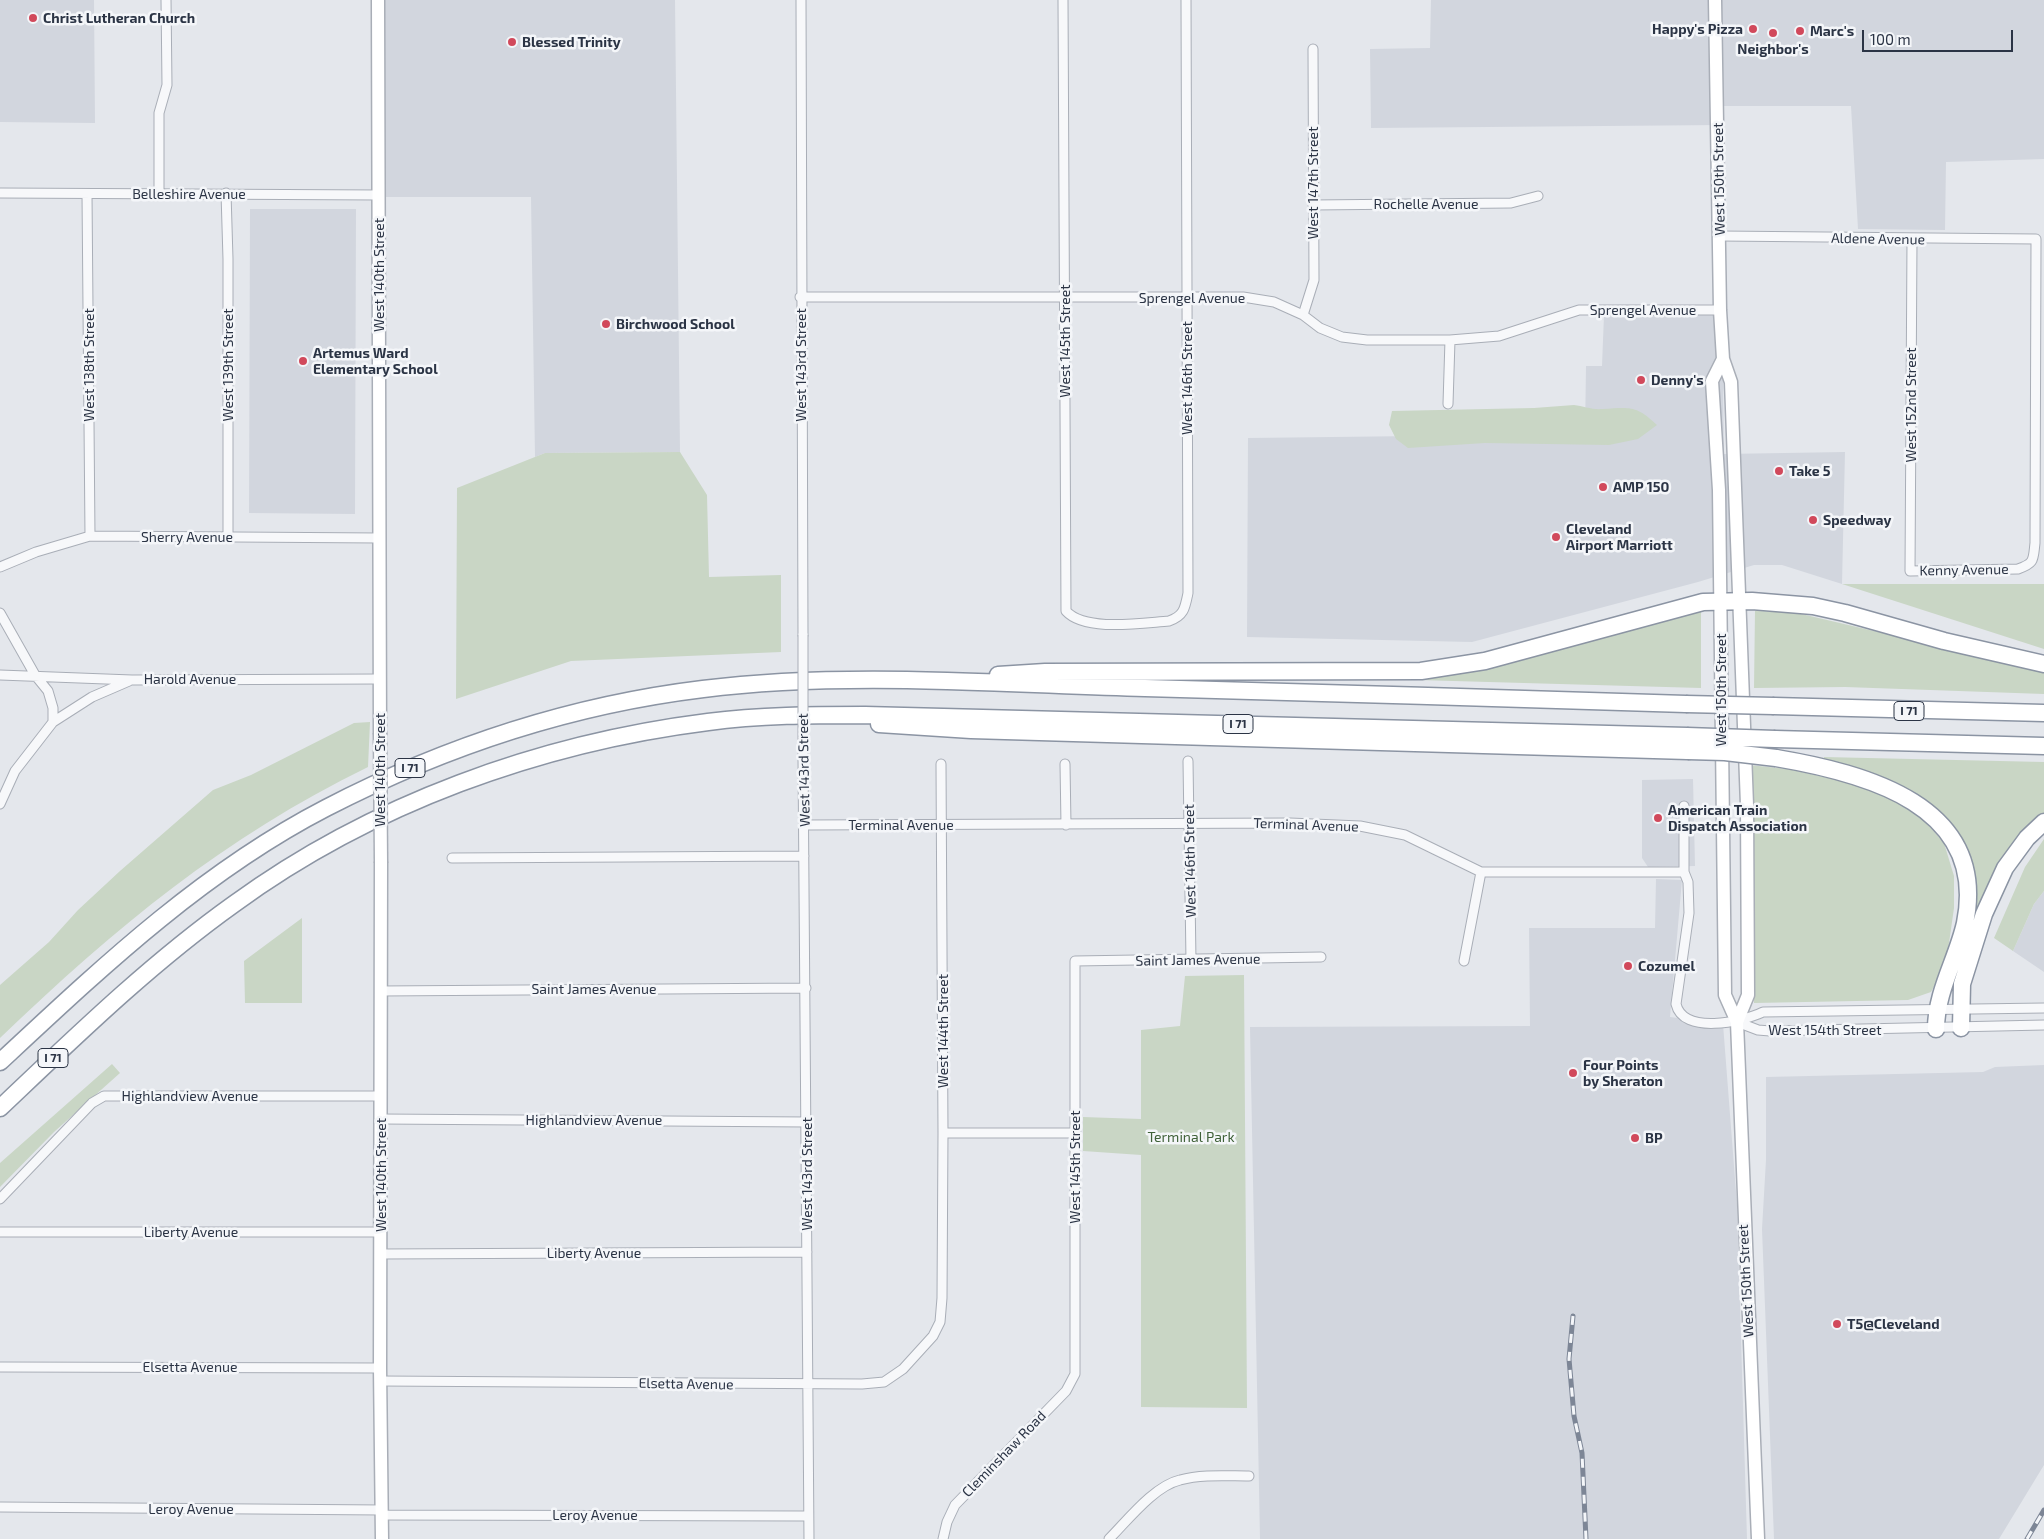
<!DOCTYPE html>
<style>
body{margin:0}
#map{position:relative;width:2044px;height:1539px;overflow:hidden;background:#e4e7ec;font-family:"Exo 2",sans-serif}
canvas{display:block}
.scale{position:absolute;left:1862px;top:30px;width:151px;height:22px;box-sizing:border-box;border:2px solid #2b3445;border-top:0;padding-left:6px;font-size:15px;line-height:18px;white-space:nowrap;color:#2b3445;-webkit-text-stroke:4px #f4f6f9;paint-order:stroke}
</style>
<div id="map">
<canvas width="2044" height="1539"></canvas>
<div class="scale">100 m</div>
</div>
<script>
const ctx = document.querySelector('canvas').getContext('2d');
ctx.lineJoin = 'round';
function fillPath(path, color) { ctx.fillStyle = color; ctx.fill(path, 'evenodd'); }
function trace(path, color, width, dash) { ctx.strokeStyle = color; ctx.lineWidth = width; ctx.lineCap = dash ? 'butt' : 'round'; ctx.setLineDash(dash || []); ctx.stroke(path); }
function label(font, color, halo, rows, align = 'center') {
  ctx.font = font + ' "Exo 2",sans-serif'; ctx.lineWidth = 5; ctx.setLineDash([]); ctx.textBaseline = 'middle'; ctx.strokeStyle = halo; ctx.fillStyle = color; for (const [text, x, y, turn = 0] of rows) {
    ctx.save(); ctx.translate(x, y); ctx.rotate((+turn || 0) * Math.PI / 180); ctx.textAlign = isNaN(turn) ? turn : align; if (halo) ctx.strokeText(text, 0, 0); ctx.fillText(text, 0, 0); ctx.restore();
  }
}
const built = new Path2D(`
 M0 0H94L95 123 0 122Z
 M382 0H675L680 452 545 453 535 457 531 197H382Z
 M1431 0H2044V159L1946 162 1945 230 1858 229 1851 106H1721V125L1371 128 1370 49 1430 48Z
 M250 209H356L355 514 249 513Z
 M1722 312 1724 454 1845 452 1842 584 1782 565H1754L1698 582 1472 642 1247 637 1248 438 1585 434 1586 366H1602L1604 315Z
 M1693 779 1695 866 1648 867 1642 858V780Z
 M1656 879 1682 880 1670 1017 1723 1024 1737 1205 1747 1539H1260L1250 1027 1530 1026 1529 928H1655Z
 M2044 891V972L2013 951 2034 904Z
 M2044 1065V1465L1999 1539H1774L1762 1229 1766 1160V1077L1983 1072 1995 1067Z`);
const green = new Path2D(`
 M1574 405C1583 406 1593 410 1602 409 1629 408 1635 404 1657 425L1638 439 1609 445 1485 443 1408 448 1396 439 1389 425 1392 411 1534 408Z
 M680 452 707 495 709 577 781 575V652L571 661 456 699 457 488 545 453Z
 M1842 584H2044V649Z
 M1701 611V688L1418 680V675Z
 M1755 611 1793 612 2044 671V694L1845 687 1754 688Z
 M370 722 368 767C223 838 116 927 0 1038V985L49 942 78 910 120 871 213 790 251 775 354 723Z
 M1824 757 2044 762V813C2005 846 1997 864 1980 911L1974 909C1978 849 1950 806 1893 783 1871 774 1846 769 1823 762Z
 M1749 765 1788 769 1878 789 1915 810 1944 843 1954 876V908L1946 964 1931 992 1908 1000 1754 1003Z
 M2044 839V891L2034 904 2013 951 1994 938 2025 867Z
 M302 918V1003H245L244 961Z
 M1244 975 1247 1408 1141 1407V1155L1083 1151V1117L1141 1119V1030L1180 1026 1185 976Z
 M112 1064 120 1073 54 1132 0 1187V1163Z`);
const street = new Path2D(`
 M801 0 803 635
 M1063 0 1066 611C1085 632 1141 623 1169 621 1184 616 1185 608 1188 593L1186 0
 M0 193 379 195
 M226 193 228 259V537
 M87 194 90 536
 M159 195V113L167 85 166 0
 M1313 205 1511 203 1538 196
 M1720 236 2036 239 2035 543C2033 560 2035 563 2018 569L1910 571 1912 240
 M800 297H1243L1274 302 1303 315 1320 328 1342 337 1367 340H1450L1499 336 1579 310H1720
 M1303 315 1314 280 1313 49
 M1448 404 1450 340
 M0 567 36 552 90 536 379 538
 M0 613 35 675 48 691 53 708V722
 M0 675 132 680 379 679
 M803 758 809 1539
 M1188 761 1191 961
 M1065 764 1066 825
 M0 804 15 771 53 722 92 697 129 681
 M1684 806V872L1688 882 1689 913 1676 1004C1683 1035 1742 1022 1763 1012L2044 1008
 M805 825 1290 823 1360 826 1405 835 1481 872H1684
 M452 858 804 856
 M1464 961 1481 872
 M381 991 806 988
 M1737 1022 1758 1030 1770 1031 2044 1025
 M381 1119 807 1122
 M943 1133H1076
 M0 1199 92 1103 104 1096H381
 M0 1232H381
 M381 1254 807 1252
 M0 1367 380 1368
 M380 1381 862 1384 884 1382 903 1369 933 1336 940 1322 942 1298 943 1133 941 764
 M0 1507 382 1510
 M383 1515 808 1516
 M943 1539 947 1522 955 1505 1066 1391 1075 1374V961L1321 957
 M1109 1539C1127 1521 1154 1486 1180 1480 1202 1474 1226 1476 1249 1476`);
const secondary = new Path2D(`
 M378 0 380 733
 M1715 0 1720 310 1723 359 1731 382 1747 805 1748 995 1737 1022
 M1723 359 1712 381 1719 490 1725 995 1737 1022 1758 1539
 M381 863 380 1368 382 1539`);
const highway = new Path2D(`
 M998 675 1045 672 1421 671 1485 661 1703 602 1752 601 1813 606 1845 613 1944 641 2044 664
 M1774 706 2044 713
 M879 724 971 730 1688 751
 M1775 739 2044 746
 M1776 758C1865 773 1989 805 1965 923 1957 959 1936 991 1936 1029
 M1961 1028 1962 984 1984 914 2005 868 2027 838 2044 822
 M0 1062C101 968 202 872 326 808 444 747 571 705 703 689 845 671 1001 684 1145 688 1325 693 1506 698 1686 704
 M0 1108C75 1037 150 964 234 904 371 804 540 743 708 722 760 715 813 715 865 715L1687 736`);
const rail = new Path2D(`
 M1573 1316 1569 1359 1574 1416 1582 1453 1586 1539
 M2027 1539 2044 1510`);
const streetBridge = new Path2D(`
 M803 635V758`);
const secondaryBridge = new Path2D(`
 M380 733 381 863`);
const highwayBridge = new Path2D(`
 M1686 704 1774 706
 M1687 736 1775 739
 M1688 751 1725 752 1776 758`);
const markers = [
 [33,18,5,"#d1495b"],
 [1753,29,5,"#d1495b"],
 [1800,31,5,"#d1495b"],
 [1773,33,5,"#d1495b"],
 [512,42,5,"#d1495b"],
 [606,324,5,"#d1495b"],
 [303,361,5,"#d1495b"],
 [1641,380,5,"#d1495b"],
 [1779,471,5,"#d1495b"],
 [1603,487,5,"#d1495b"],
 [1813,520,5,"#d1495b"],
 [1556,537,5,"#d1495b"],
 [1658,818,5,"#d1495b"],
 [1628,966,5,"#d1495b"],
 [1573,1073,5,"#d1495b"],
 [1635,1138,5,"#d1495b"],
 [1837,1324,5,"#d1495b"]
];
const shields = [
 [1909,711,30],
 [1238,724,30],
 [410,768,30],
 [53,1058,30]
];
const shieldNames = [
 ["I 71",1909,711],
 ["I 71",1238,724],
 ["I 71",410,768],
 ["I 71",53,1058]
];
const poiNames = [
 ["Christ Lutheran Church",43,18],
 ["Happy's Pizza",1743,29,"right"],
 ["Marc's",1810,31],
 ["Blessed Trinity",522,42],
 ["Neighbor's",1773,49,"center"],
 ["Birchwood School",616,324],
 ["Artemus Ward",313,353],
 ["Elementary School",313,369],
 ["Denny's",1651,380],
 ["Take 5",1789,471],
 ["AMP 150",1613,487],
 ["Speedway",1823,520],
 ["Cleveland",1566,529],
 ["Airport Marriott",1566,545],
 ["American Train",1668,810],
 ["Dispatch Association",1668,826],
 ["Cozumel",1638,966],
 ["Four Points",1583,1065],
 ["by Sheraton",1583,1081],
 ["BP",1645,1138],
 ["T5@Cleveland",1847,1324]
];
const streetNames = [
 ["West 150th Street",1719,179,-91],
 ["West 147th Street",1313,183,-90],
 ["Belleshire Avenue",189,194],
 ["Rochelle Avenue",1426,204],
 ["Aldene Avenue",1878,239,1],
 ["West 140th Street",379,275,-90],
 ["Sprengel Avenue",1192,298],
 ["Sprengel Avenue",1643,310],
 ["West 145th Street",1065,341,-90],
 ["West 138th Street",89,365,-90],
 ["West 139th Street",228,365,-90],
 ["West 143rd Street",801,365,-90],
 ["West 146th Street",1187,378,-90],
 ["West 152nd Street",1911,405,-90],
 ["Sherry Avenue",187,537],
 ["Kenny Avenue",1964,570,-1],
 ["Harold Avenue",190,679],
 ["West 150th Street",1721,690,-90],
 ["West 140th Street",380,770,-90],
 ["West 143rd Street",804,770,-91],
 ["Terminal Avenue",901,825],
 ["Terminal Avenue",1306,825,2],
 ["West 146th Street",1190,861,-91],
 ["Saint James Avenue",1198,960,-1],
 ["Saint James Avenue",594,989],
 ["West 154th Street",1825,1030],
 ["West 144th Street",943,1031,-90],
 ["Highlandview Avenue",190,1096],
 ["Highlandview Avenue",594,1120],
 ["West 145th Street",1075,1167,-90],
 ["West 143rd Street",807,1174,-90],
 ["West 140th Street",381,1175,-90],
 ["Liberty Avenue",191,1232],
 ["Liberty Avenue",594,1253],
 ["West 150th Street",1746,1281,-93],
 ["Elsetta Avenue",190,1367],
 ["Elsetta Avenue",686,1384,1],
 ["Cleminshaw Road",1004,1454,-46],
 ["Leroy Avenue",191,1509],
 ["Leroy Avenue",595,1515]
];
const parkNames = [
 ["Terminal Park",1191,1137]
];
fillPath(built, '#d2d6de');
fillPath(green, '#c9d6c5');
trace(street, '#a9aeb7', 11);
trace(secondary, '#a9aeb7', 15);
trace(highway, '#8b94a3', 19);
trace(street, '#f7f8fa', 9);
trace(secondary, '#fff', 12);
trace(highway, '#fff', 16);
trace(rail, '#7d8696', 5);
trace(rail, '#f4f6f9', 3, [9]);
trace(streetBridge, '#a9aeb7', 11, []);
trace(secondaryBridge, '#a9aeb7', 15, []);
trace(highwayBridge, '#8b94a3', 19, []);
trace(streetBridge, '#f7f8fa', 9);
trace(secondaryBridge, '#fff', 12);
trace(highwayBridge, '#fff', 16);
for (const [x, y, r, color] of markers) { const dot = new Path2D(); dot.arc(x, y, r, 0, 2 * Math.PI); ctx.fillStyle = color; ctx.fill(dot); trace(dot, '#f4f6f9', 2); }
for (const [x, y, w] of shields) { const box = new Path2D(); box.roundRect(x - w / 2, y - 9.5, w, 19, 4); ctx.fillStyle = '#f4f6f9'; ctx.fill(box); trace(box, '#2b3445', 1); }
label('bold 12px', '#2b3445', null, shieldNames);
label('bold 14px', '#2b3445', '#f4f6f9', poiNames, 'left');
label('14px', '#2b3445', '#f4f6f9', streetNames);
label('14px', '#3f6138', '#f4f6f9', parkNames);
</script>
